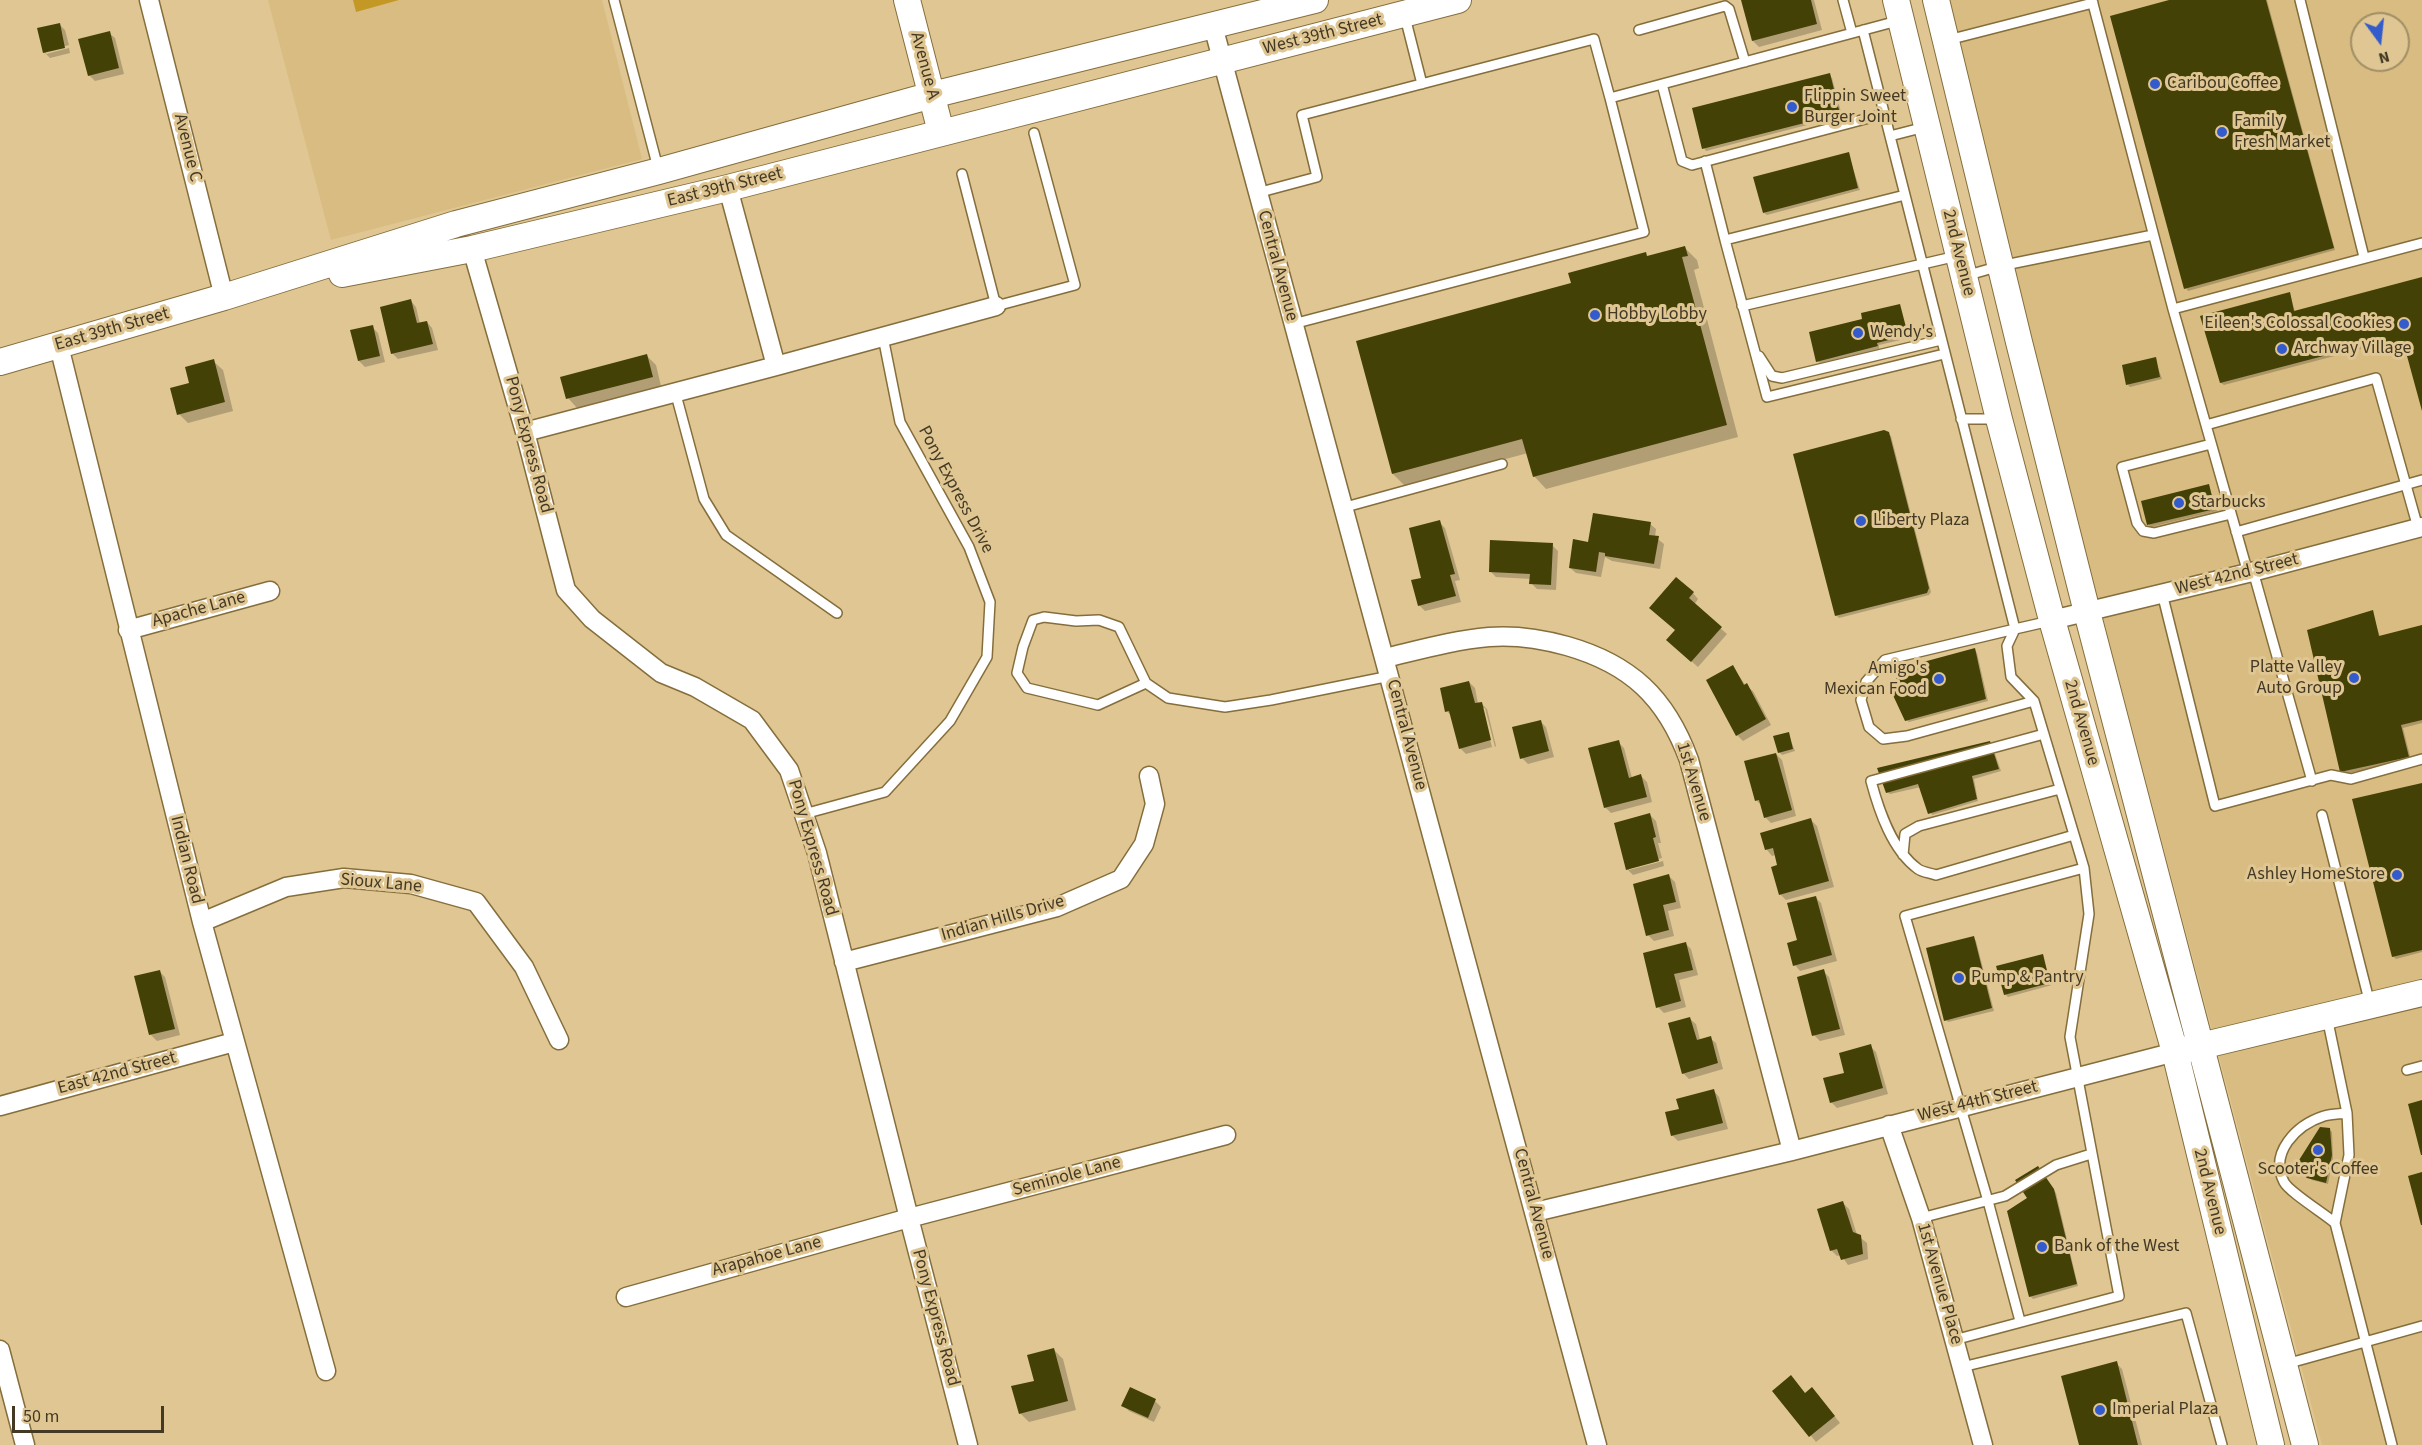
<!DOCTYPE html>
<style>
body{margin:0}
#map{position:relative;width:2422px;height:1445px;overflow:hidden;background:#dfc692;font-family:"Source Sans 3",sans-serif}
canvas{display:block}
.north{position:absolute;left:2350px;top:12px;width:60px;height:60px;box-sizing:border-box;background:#dfc692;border:2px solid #a18e66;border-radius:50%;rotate:165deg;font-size:16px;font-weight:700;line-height:24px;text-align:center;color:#433924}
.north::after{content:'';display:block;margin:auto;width:21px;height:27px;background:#345bcb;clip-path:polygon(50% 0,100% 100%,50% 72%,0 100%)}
.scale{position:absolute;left:12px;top:1406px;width:152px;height:27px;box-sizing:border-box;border:3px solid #433924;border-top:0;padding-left:8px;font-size:18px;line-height:21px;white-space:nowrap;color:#433924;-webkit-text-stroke:4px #dfc692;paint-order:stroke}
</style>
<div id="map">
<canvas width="2422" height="1445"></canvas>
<div class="north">N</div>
<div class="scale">50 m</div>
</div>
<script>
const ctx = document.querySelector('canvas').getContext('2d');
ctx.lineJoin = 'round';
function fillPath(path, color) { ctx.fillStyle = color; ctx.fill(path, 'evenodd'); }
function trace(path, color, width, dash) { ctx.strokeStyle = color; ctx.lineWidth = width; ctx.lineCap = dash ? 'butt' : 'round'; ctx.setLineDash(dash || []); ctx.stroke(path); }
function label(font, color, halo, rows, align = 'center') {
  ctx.font = font + ' "Source Sans 3",sans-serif'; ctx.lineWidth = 6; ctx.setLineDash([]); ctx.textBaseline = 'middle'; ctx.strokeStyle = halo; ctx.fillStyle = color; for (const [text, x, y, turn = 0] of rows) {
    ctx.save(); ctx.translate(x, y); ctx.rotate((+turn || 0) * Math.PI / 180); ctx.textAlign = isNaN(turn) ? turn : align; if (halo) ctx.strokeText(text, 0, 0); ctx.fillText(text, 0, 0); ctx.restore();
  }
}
const built = new Path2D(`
 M268 0H602L642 159 331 240Z
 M1939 0H2422V1445H2322ZM2362 24H2398V60H2362Z`);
const green = new Path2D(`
 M353 0H399L356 12Z`);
const shadow = new Path2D(`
 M1742 0H1814L1822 30 1759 47 1753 41Z
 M2174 0H2267L2335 250 2188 291 2186 288Z
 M59 24 65 30 69 45 46 51V54L69 48 70 53 50 58 44 52Z
 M109 33 115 38 124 74 95 81 89 75Z
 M1829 75 1832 78 1842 116 1706 151 1704 148Z
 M1848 153 1860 190 1767 215 1764 213Z
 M1685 248 1697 260 1699 268 1694 270 1738 437 1546 489 1534 476 1528 453 1405 486 1393 474 1648 257Z
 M2422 278V408L2409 356 2384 343 2224 385 2221 383 2202 317 2290 294 2295 312Z
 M411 301 416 307 420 324 427 322 432 328 438 350 398 359 392 353Z
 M1899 306 1909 338 1879 345V349L1820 363 1817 361 1864 320Z
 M372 327 378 333 385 362 365 367 359 361Z
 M647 356 656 365 661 386 577 408 568 398Z
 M2155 359 2162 379 2130 387 2128 385Z
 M213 361 223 370 233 411 188 423 179 414Z
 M1888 434 1891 436 1931 592 1929 595 1839 618 1836 615Z
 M2209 486 2217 511 2151 527 2149 525 2143 502Z
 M1439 522 1445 528 1460 580 1455 581 1461 602 1425 611 1419 605 1423 579Z
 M1650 524 1656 529 1655 537 1664 544 1660 569 1612 561 1605 557 1601 577 1576 573 1570 568 1589 543Z
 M1552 545 1558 551 1556 590 1537 589 1531 583V579L1496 577 1490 571Z
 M1693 593 1698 599 1694 605 1727 634 1698 667 1674 646 1677 630 1657 613Z
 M2372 612 2380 637 2422 626V723L2403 728 2411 760 2344 774 2342 771Z
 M1975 650 1977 653 1988 701 1909 722 1906 720Z
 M1733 667 1746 686 1753 691 1771 725 1743 741 1737 735Z
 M1469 682 1475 688 1478 704 1481 703 1487 709 1496 746 1495 747 1485 708H1482L1492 747 1466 754 1460 748 1452 717 1447 711Z
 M1540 721 1546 727 1554 757 1528 764 1522 758Z
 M1788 733 1795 751 1782 755 1779 752Z
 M1618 742 1624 748 1632 778 1641 776 1647 782 1652 802 1611 813 1605 807Z
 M1992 745 2001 771 1974 779 1978 801 1932 815 1921 787 1890 794 1887 792Z
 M1776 754 1782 760 1796 816 1771 823 1765 817 1762 806 1757 801Z
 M2422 785V952L2396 959 2393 956Z
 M1650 815 1656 821 1661 843H1658L1662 858 1629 867V870L1663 861 1664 866 1633 875 1627 869Z
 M1811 820 1817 826 1834 887 1786 900 1780 894 1779 866 1776 855 1772 856 1767 850 1762 834Z
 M1669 876 1675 882 1681 908 1668 911 1674 936 1654 941 1648 935Z
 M1815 897 1821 903 1837 961 1800 971 1795 965 1799 941Z
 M1974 938 1976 941 1994 1011 1948 1022 1946 1020Z
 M1685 943 1691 949 1698 975 1679 980 1686 1007 1664 1013 1658 1007Z
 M2042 956 2052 985 2008 997 2005 994Z
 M159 971 165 977 180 1035 157 1041 151 1035 136 977Z
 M1823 971 1829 977 1845 1035 1820 1041 1814 1035Z
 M1690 1019 1696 1024 1700 1040 1710 1038 1716 1043 1723 1069 1689 1079 1683 1073Z
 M1870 1046 1876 1052 1888 1094 1837 1108 1831 1102Z
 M1714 1091 1719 1097 1728 1129 1678 1141 1672 1135 1681 1110Z
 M2329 1129 2332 1132 2333 1158 2328 1184 2312 1180 2299 1170Z
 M2040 1170 2056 1193 2078 1286 2033 1299 2030 1296V1198Z
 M1843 1203 1849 1209 1857 1235 1867 1243 1868 1259 1848 1265 1841 1255 1837 1256 1831 1250Z
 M1054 1350 1063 1359 1076 1410 1029 1422 1020 1413Z
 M2116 1363 2122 1369 2142 1445H2081Z
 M1131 1389 1155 1401 1161 1407 1154 1422 1129 1411 1123 1405Z
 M1774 1391 1818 1395 1840 1423 1816 1442Z`);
const building = new Path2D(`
 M1741 0H1811L1817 24 1752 41Z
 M2169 0H2266L2334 248 2184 289 2110 16Z
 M60 23 65 48 43 53 37 28Z
 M110 31 119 68 88 76 78 39Z
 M1830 73 1840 114 1702 149 1692 108Z
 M1849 152 1858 188 1763 213 1753 177Z
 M1685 246 1688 256 1682 257 1727 425 1533 477 1522 439 1392 474 1356 341 1571 283 1568 273 1646 252 1647 256Z
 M2422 277V411L2407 356 2381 341 2220 383 2200 316 2290 292 2294 311Z
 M411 299 417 323 427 321 433 344 391 354 380 307Z
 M1900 304 1908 335 1877 343 1878 346 1816 362 1809 332 1862 319 1861 313Z
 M373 325 380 356 358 361 350 330Z
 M647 354 653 377 566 399 560 377Z
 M2156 357 2160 377 2126 385 2122 365Z
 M214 359 225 402 177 415 170 388 189 383 185 367Z
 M1884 430 1889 432 1929 588 1927 593 1835 616 1793 454Z
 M2209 484 2215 509 2147 525 2141 501Z
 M1593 513 1651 522 1649 535 1659 536 1654 564 1605 556V553L1599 552 1596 572 1569 568 1573 539 1588 542Z
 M1440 520 1455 574 1450 575 1456 596 1418 606 1411 580 1421 578 1409 528Z
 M1490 540 1553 543 1551 585 1529 584 1530 574 1489 572Z
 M1676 577 1694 592 1689 598 1722 627 1691 662 1666 640 1675 630 1649 608Z
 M2373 610 2379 636 2422 625V720L2401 725 2409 757 2340 772 2307 630Z
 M1975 648 1986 699 1905 721 1891 691 1901 668Z
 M1733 665 1744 685 1747 683 1766 719 1736 736 1706 680Z
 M1469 681 1475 703 1482 702 1491 740 1459 749 1449 711 1445 712 1440 688Z
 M1541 720 1549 751 1520 759 1512 727Z
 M1789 732 1793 749 1778 753 1773 736Z
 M1619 740 1629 778 1641 774 1647 797 1604 808 1588 748Z
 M1990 741 1999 769 1972 776 1977 799 1928 814 1918 784 1886 793 1877 768Z
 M1776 753 1792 810 1764 818 1759 800 1755 801 1744 761Z
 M2422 783V950L2392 957 2352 799Z
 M1650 813 1656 837 1653 838 1659 861 1626 870 1614 823Z
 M1811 818 1829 881 1779 895 1771 867 1777 865 1773 848 1765 850 1760 833Z
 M1669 874 1676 902 1663 905 1669 930 1646 936 1633 884Z
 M1816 896 1832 955 1793 966 1787 943 1797 940 1787 903Z
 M1974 936 1992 1008 1944 1021 1926 948Z
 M1686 942 1693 970 1674 974 1681 1001 1656 1008 1643 953Z
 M2043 954 2050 983 2004 995 1996 966Z
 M1824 969 1840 1029 1812 1036 1797 977Z
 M160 970 175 1029 149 1035 134 976Z
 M1690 1017 1697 1040 1711 1036 1718 1063 1682 1074 1668 1023Z
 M1871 1044 1883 1088 1830 1103 1823 1078 1844 1073 1839 1053Z
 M1714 1089 1723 1123 1671 1136 1665 1112 1679 1109 1676 1099Z
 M2422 1100V1155H2421L2408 1104Z
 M2320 1127 2330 1128 2332 1155 2326 1183 2307 1178 2294 1168Z
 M2038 1166 2054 1189 2077 1284 2029 1297 2007 1211 2027 1198 2015 1180Z
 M2422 1172V1225H2421L2408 1176Z
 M1843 1201 1853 1232 1861 1235 1863 1254 1841 1260 1837 1249 1830 1251 1817 1209Z
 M1054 1348 1068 1401 1019 1414 1011 1386 1034 1381 1027 1355Z
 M2117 1361 2138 1445H2079L2061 1376Z
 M1791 1375 1805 1393 1812 1387 1835 1416 1809 1437 1772 1391Z
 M1130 1387 1156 1399 1148 1418 1121 1406Z`);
const lane = new Path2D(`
 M614 0 658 168
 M1843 0 1852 33
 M2092 0 2173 309 2248 573
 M2300 0 2364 257
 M1405 17 1422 84
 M1639 30 1725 6 1729 9 1745 62
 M1863 30 1905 195
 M1948 40 2093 3
 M1662 84 1682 161 1692 165 1884 114
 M1890 136 1925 127
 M1705 161 1725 240
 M962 174 996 306 1075 285 1034 133
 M1257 193 1317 177 1302 115 1594 39 1610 98 1901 20
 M1965 276 2000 266 2153 235
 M1742 306 1957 256
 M2173 309 2422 243
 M1293 324 1644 232 1610 98
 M1944 354 1767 397 1725 240 1905 195 2015 629 1885 660 1866 682 1861 700 1869 727 1883 739 1907 736 2034 701
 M1759 356 1772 376 1782 378 1941 340
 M675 391 704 499 726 535 837 613
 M1961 419H1996
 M2206 425 2376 378 2418 528
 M2211 444 2122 467 2137 523 2143 531 2154 533 2231 514
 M1342 508 1502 464
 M2236 532 2422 480
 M2253 571 2312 781
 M2162 593 2215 806 2331 775 2351 779 2422 759
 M1044 617 1076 621 1099 620 1119 627 1146 683 1098 705 1027 688 1017 673 1023 647 1033 620Z
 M1146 683 1168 698 1225 707 1271 700 1390 676
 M2044 734 1871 781C1879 811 1892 850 1918 869 1922 872 1930 873 1936 875L2074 835
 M804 814 885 792 950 721 987 657 990 602 969 547 900 422 883 337
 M2322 815 2370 1004
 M1903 855 1905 834 1919 826 2060 789
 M2327 1017 2347 1113 2349 1155 2335 1223 2392 1445
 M2407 1070 2422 1066
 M1921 1218 2005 1196 2056 1165 2091 1154
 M2335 1223C2325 1214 2289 1192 2284 1182 2269 1153 2296 1125 2324 1116 2331 1114 2340 1114 2347 1113
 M2020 1321 1988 1201 1905 916 2084 868
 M1954 1340 2119 1296 2070 1037 2089 914 2084 868 2034 701 2011 677 2007 646 2015 629 2050 621
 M2286 1364 2422 1326
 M1962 1367 2186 1313 2222 1445`);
const street = new Path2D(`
 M149 0 224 297
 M1213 26 1597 1445
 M728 188 776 366
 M472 249 525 432 566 590 592 619 661 673 695 687 752 720 789 770 817 853 909 1218 968 1445
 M59 346 202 922 326 1371
 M525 432 776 366 996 306
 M2052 620 2248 573 2422 527
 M128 630 270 591
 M1385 658C1419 650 1454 640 1489 637 1515 635 1542 639 1567 646 1630 664 1666 697 1689 760L1792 1151
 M202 922 286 887 344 878 411 884 476 902 524 967 559 1040
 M844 962 1057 907 1121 879 1144 844 1155 804 1149 776
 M0 1106 234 1042
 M1889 1125 1921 1218 1983 1445
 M1535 1212 1792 1151 2175 1052
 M626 1297 909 1218 1226 1135
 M0 1350 25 1445`);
const secondary = new Path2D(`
 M907 0 941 132
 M1896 0 1999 419 2052 620 2175 1052 2271 1445
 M1936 0 2019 342 2087 612 2305 1445
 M342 274 472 249 728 188 1458 0
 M0 362 224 297 456 224 659 171 932 95 1315 0
 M2184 1050 2422 993`);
const markers = [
 [2155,84,6,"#345bcb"],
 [1792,107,6,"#345bcb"],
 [2222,132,6,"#345bcb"],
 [1595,315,6,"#345bcb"],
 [2404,324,6,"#345bcb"],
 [1858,333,6,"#345bcb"],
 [2282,349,6,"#345bcb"],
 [2179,503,6,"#345bcb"],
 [1861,521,6,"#345bcb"],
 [2354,678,6,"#345bcb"],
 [1939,679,6,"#345bcb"],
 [2397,875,6,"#345bcb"],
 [1959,978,6,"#345bcb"],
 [2318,1150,6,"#345bcb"],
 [2042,1247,6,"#345bcb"],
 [2100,1410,6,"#345bcb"]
];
const streetNames = [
 ["West 39th Street",1323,35,-14],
 ["Avenue A",924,66,75],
 ["Avenue C",187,148,76],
 ["East 39th Street",725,188,-14],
 ["2nd Avenue",1958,253,76],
 ["Central Avenue",1277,266,75],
 ["East 39th Street",112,330,-16],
 ["Pony Express Road",528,445,75],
 ["Pony Express Drive",955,490,62],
 ["West 42nd Street",2237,575,-14],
 ["Apache Lane",199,610,-15],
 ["2nd Avenue",2081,723,74],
 ["Central Avenue",1406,735,75],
 ["1st Avenue",1693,782,73],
 ["Pony Express Road",812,848,74],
 ["Indian Road",186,860,76],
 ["Sioux Lane",381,884,5],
 ["Indian Hills Drive",1003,919,-16],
 ["East 42nd Street",117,1074,-15],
 ["West 44th Street",1978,1102,-14],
 ["Seminole Lane",1067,1177,-15],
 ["2nd Avenue",2209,1192,76],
 ["Central Avenue",1533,1204,75],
 ["Arapahoe Lane",767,1257,-15],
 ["1st Avenue Place",1939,1284,74],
 ["Pony Express Road",935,1318,75]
];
const poiNames = [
 ["Caribou Coffee",2167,84],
 ["Flippin Sweet",1804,97],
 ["Burger Joint",1804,118],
 ["Family",2234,122],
 ["Fresh Market",2234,143],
 ["Hobby Lobby",1607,315],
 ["Eileen's Colossal Cookies",2392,324,"right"],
 ["Wendy's",1870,333],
 ["Archway Village",2294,349],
 ["Starbucks",2191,503],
 ["Liberty Plaza",1873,521],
 ["Platte Valley",2342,668,"right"],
 ["Auto Group",2342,689,"right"],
 ["Amigo's",1927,669,"right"],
 ["Mexican Food",1927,690,"right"],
 ["Ashley HomeStore",2385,875,"right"],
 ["Pump & Pantry",1971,978],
 ["Scooter's Coffee",2318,1170,"center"],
 ["Bank of the West",2054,1247],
 ["Imperial Plaza",2112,1410]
];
fillPath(built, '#d8bc81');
fillPath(green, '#c49825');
fillPath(shadow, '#0003');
fillPath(building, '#444107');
trace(lane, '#856e3c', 12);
trace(street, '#856e3c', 21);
trace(secondary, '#856e3c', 28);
trace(lane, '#fff', 9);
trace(street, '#fff', 18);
trace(secondary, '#fff', 26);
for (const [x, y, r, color] of markers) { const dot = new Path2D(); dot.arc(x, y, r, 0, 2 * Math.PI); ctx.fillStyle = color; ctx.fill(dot); trace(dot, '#dfc692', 2); }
label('18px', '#433924', '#dfc692', streetNames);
label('18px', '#433924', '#dfc692', poiNames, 'left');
</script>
